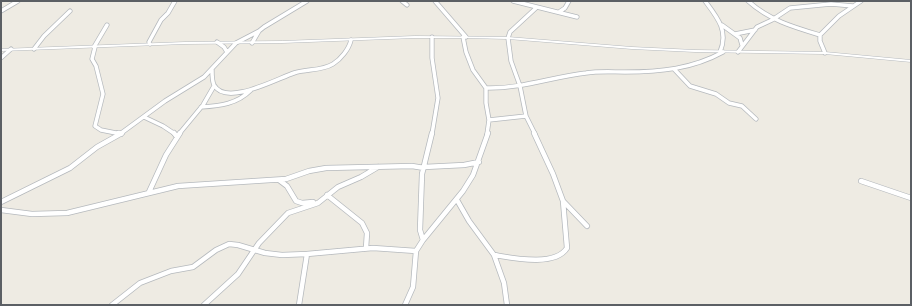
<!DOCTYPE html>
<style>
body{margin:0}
#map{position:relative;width:912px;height:306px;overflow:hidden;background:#eeebe3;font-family:"Archivo Narrow",sans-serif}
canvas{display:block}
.frame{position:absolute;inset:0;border:2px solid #5b5f64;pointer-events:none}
</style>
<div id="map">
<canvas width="912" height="306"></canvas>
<div class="frame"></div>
</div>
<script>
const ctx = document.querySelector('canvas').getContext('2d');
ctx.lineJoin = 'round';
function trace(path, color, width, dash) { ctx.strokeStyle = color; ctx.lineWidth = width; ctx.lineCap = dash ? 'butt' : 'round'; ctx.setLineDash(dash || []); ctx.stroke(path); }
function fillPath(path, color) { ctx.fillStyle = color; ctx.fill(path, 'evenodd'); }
const minorFar1 = new Path2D(`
 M402 1 407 5
 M435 1 466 37
 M513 1 577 17
 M705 1C717 17 729 31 720 52
 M748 1C769 20 793 27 820 35
 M1 11 18 1
 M559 12 565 8 569 1
 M722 25 740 38 742 45
 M735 34 755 30
 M432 37V58L438 98 432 134
 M463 37 466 52 473 70 486 88V103L489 120 487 134
 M217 42 224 47 227 52
 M252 43 259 31 264 27 307 1
 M150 44 149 42 161 20 168 13 175 1
 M94 47 107 25
 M95 47 92 59 96 66 103 94 95 126 101 130 121 134
 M34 49 44 36 70 11
 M738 52 757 27 772 20 790 8 831 4 853 6
 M825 53 820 41V35L839 16 861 1
 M1 58 11 49
 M674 69 690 86 716 94 729 103 742 106 756 119
 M212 70C212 75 212 81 214 85 226 107 278 78 294 73 306 69 322 71 333 64 341 59 349 49 351 40
 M486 88C520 89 552 77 586 73 599 71 612 72 625 72 660 72 692 69 723 52
 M201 107C220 106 237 104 251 90
 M144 117 163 126 175 134
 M489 120 526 116
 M120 134 165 101 204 77 236 43 259 31
 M179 134 203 105 214 86
 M535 134 526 116 520 86 511 61 508 38 510 32 536 8`);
const minor = new Path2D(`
 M118 133 121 134
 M174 133 177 137
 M534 133 553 174 563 201 587 226
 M424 167 464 165 479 162
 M279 180 287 186 296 201 302 203 313 202
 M861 181 911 198
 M149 192 166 155 180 133
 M327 195 362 223 367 233 366 248
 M457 200 469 221 494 255 504 283 507 305
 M1 202 70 168 97 147 122 133
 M1 210 32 214 67 213 178 186 286 179 309 171 326 168 412 166 424 168
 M423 240 420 230 422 174 432 133
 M494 255C513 258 555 267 567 248L563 201
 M112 305 140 283 171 271 193 267 216 250 229 244 238 245 265 253 282 255 307 254 373 248 416 251
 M204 305 238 274 259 243 288 213 318 203 338 187 361 177 378 167
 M299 305 307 254
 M405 305 413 287 416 251 423 240 463 191 473 175 488 133`);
const tertiary = new Path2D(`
 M415 36 508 37 632 47 695 50 825 52 911 60V62L825 54 695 52 632 49 508 39 466 38H415L282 43 185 44 1 51V49L185 42 282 41Z`);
trace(minorFar1, '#b5b9bd', 5);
trace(minor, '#b5b9bd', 6);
trace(tertiary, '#b5b9bd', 1);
trace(minorFar1, '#fff', 3.5);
trace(minor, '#fff', 4.5);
fillPath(tertiary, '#fff');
</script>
